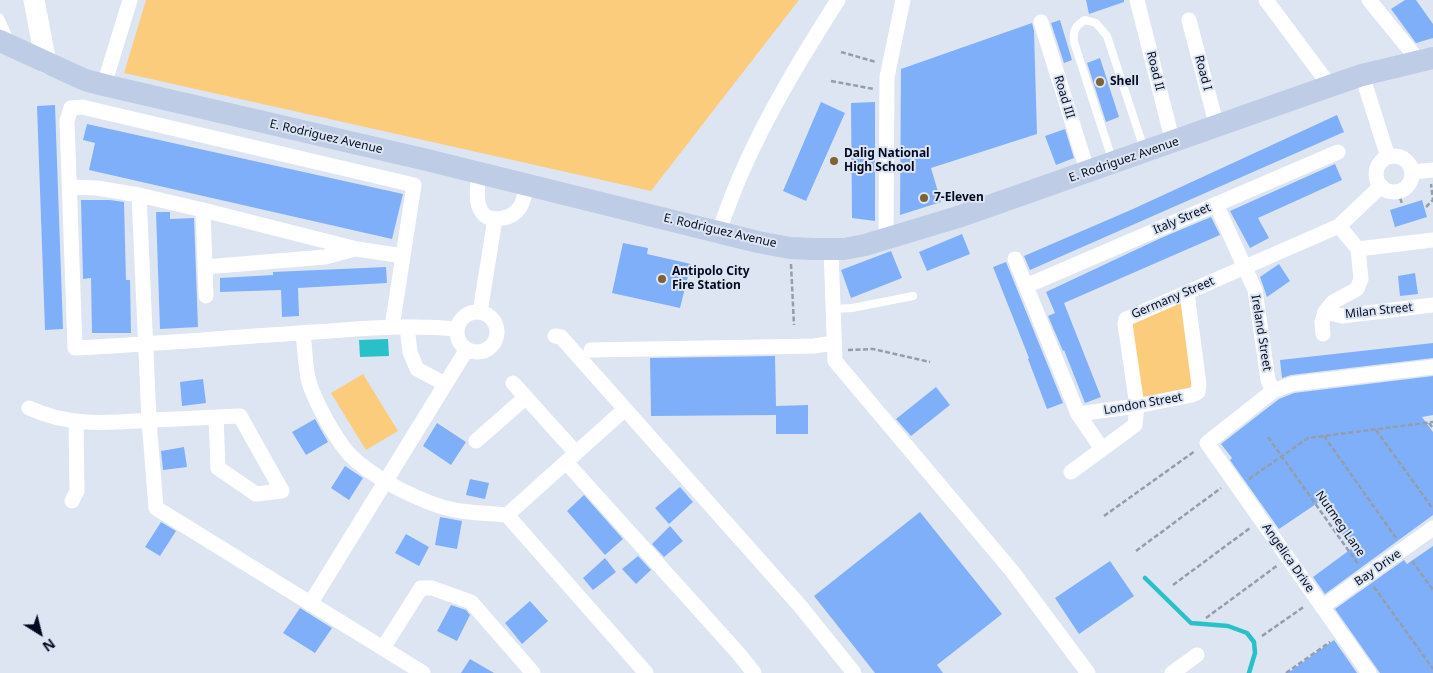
<!DOCTYPE html>
<style>
body{margin:0}
#map{position:relative;width:1433px;height:673px;overflow:hidden;background:#dde5f2;font-family:"Noto Sans",sans-serif}
canvas{display:block}
.north{position:absolute;left:15px;top:608px;width:50px;height:50px;-webkit-text-stroke:4px #dde5f2;paint-order:stroke;rotate:144deg;font-size:14px;font-weight:700;line-height:20px;text-align:center;color:#020b21}
.north::after{content:'';display:block;margin:auto;width:18px;height:22px;background:#020b21;clip-path:polygon(50% 0,100% 100%,50% 72%,0 100%)}
</style>
<div id="map">
<canvas width="1433" height="673"></canvas>
<div class="north">N</div>
</div>
<script>
const ctx = document.querySelector('canvas').getContext('2d');
ctx.lineJoin = 'round';
function fillPath(path, color) { ctx.fillStyle = color; ctx.fill(path, 'evenodd'); }
function trace(path, color, width, dash) { ctx.strokeStyle = color; ctx.lineWidth = width; ctx.lineCap = dash ? 'butt' : 'round'; ctx.setLineDash(dash || []); ctx.stroke(path); }
function label(font, color, halo, rows, align = 'center') {
  ctx.font = font + ' "Noto Sans",sans-serif'; ctx.lineWidth = 4; ctx.setLineDash([]); ctx.textBaseline = 'middle'; ctx.strokeStyle = halo; ctx.fillStyle = color; for (const [text, x, y, turn = 0] of rows) {
    ctx.save(); ctx.translate(x, y); ctx.rotate((+turn || 0) * Math.PI / 180); ctx.textAlign = isNaN(turn) ? turn : align; if (halo) ctx.strokeText(text, 0, 0); ctx.fillText(text, 0, 0); ctx.restore();
  }
}
const green = new Path2D(`
 M146 0H799L651 191 124 73Z
 M1182 302 1192 387 1143 397 1131 323Z
 M363 374 398 431 366 450 331 393Z`);
const water = new Path2D(`
 M388 339 389 356 360 357 359 340Z`);
const stream = new Path2D(`
 M1145 578 1191 623 1228 626 1247 633 1254 642 1255 653 1249 673`);
const building = new Path2D(`
 M1086 0H1124V2L1089 14Z
 M1405 0H1416L1433 24V38L1416 43 1391 9Z
 M1060 20 1072 60 1064 63 1051 23Z
 M1032 23 1034 31 1037 134 931 168 941 202 900 215 901 69Z
 M1100 58 1119 117 1106 122 1087 63Z
 M821 102 845 113 806 201 783 191Z
 M875 102V221L852 218 851 103Z
 M55 105 63 329 45 330 37 106Z
 M1337 115 1344 132 1030 270 1024 256 1133 209Z
 M87 124 403 194 392 239 89 170 95 143 83 140Z
 M1065 129 1074 158 1056 165 1045 136Z
 M1335 164 1342 180 1258 218 1269 238 1250 248 1230 211Z
 M81 200H110L124 202 126 280H130L131 333H92L91 278 83 279Z
 M1422 200 1427 217 1395 227 1390 210Z
 M156 212H170V219L194 218 198 327 160 329Z
 M1211 217 1220 235 1064 303 1101 397 1085 403 1064 350 1063 351 1048 316 1055 313 1046 292 1161 238Z
 M962 234 970 254 927 271 919 252Z
 M623 243 648 248 647 254 691 264 680 308 612 293Z
 M891 251 902 278 851 298 841 270Z
 M1006 262 1063 403 1047 409 1028 359 1029 358 993 267Z
 M1279 264 1290 281 1267 297 1260 277Z
 M386 267 387 283 298 288 299 316 282 317 281 290 220 292V278L273 275V272Z
 M1415 273 1418 294 1400 296 1398 276Z
 M1433 343V358L1291 375 1282 378 1280 360Z
 M775 356 776 406 808 405V434H776V415L651 416 650 358Z
 M1433 376V415L1422 417 1433 432V515L1325 594 1313 577 1351 549 1342 534 1319 502 1279 529 1230 460 1232 458 1221 444 1279 399 1294 393Z
 M203 379 206 403 182 406 180 382Z
 M936 387 950 405 911 436 896 419Z
 M315 419 328 442 306 455 292 432Z
 M437 423 466 442 451 465 423 446Z
 M184 447 187 467 163 470 161 451Z
 M345 466 363 478 349 500 331 488Z
 M470 479 489 483 485 499 466 495Z
 M680 487 693 502 669 524 655 508Z
 M584 495 623 539 605 555 567 511Z
 M920 512 1002 614 937 665 943 673H875L814 596Z
 M440 517 462 521 457 549 435 545Z
 M161 522 176 531 160 556 145 547Z
 M670 526 683 541 664 557 652 544Z
 M406 534 429 547 419 566 395 553Z
 M1433 546V673H1380L1335 609 1404 560 1407 564Z
 M638 556 651 570 636 584 622 569Z
 M605 558 616 572 593 590 583 578Z
 M1110 561 1134 596 1079 634 1055 598Z
 M530 601 548 621 522 644 505 623Z
 M451 605 466 610 470 615 457 641 437 631Z
 M300 608 332 628 315 653 283 633Z
 M1334 640 1357 673H1288L1317 652Z
 M470 659 494 673H461Z`);
const path = new Path2D(`
 M841 52 876 62
 M831 81 874 89
 M1398 191 1402 204
 M1426 207 1433 200 1431 184
 M791 264 794 325
 M848 350 873 349 930 362
 M1429 423 1433 428
 M1376 430 1433 509
 M1324 436 1396 538
 M1268 437 1358 564
 M1249 479 1308 438 1433 422
 M1104 516 1195 451
 M1136 551 1221 488
 M1412 561 1433 590
 M1173 585 1250 528
 M1374 587 1433 669
 M1206 618 1278 565
 M1262 636 1305 606
 M1286 673 1330 642`);
const lane = new Path2D(`
 M0 18 10 40
 M1112 159 1074 42C1073 30 1075 26 1085 20L1096 23 1107 36 1144 149
 M833 309 852 308 913 296`);
const street = new Path2D(`
 M1137 0 1173 143
 M1266 0 1330 86
 M1369 0 1419 61
 M1189 20 1217 127
 M1041 22 1088 173
 M1362 75 1388 157
 M104 85 130 0
 M1376 174a18 18 0 1 1 36 0a18 18 0 1 1-36 0Z
 M1412 172 1433 170
 M479 173C476 193 473 224 503 218 510 217 516 213 520 207 524 201 525 192 527 185
 M70 187 97 188 139 195 203 210 357 249 403 256
 M139 195 149 420 156 508 423 673
 M1216 204 1255 290 1268 380 1273 391
 M203 210 206 296
 M719 231C726 212 733 192 741 174 767 114 803 55 838 0
 M886 239 887 77 903 0
 M1358 249 1433 240
 M831 250 835 361 1012 571 1088 673
 M1015 259 1078 414 1102 449
 M205 267 325 257 355 249
 M1026 286 1338 152
 M457 332a20 20 0 1 1 40 0a20 20 0 1 1-40 0Z
 M480 312 495 219
 M1325 312 1342 316 1433 305
 M392 327 414 185 82 107 71 108 67 121 75 348C155 344 234 337 314 332 361 329 410 324 457 329
 M407 327 410 352 417 369 445 384
 M303 333C305 349 305 367 309 382 315 402 336 440 350 455 372 477 410 496 439 506 460 513 485 513 507 515L646 673
 M1323 334 1322 322 1325 312 1333 302 1357 289 1361 279 1358 249 1339 226
 M555 336 561 337 801 607 854 673
 M591 350 814 346 834 343
 M513 383 576 453
 M29 408C70 427 108 423 151 420 181 419 211 417 240 416L282 491 256 494 218 468 216 417
 M1078 414 1137 406 1192 395 1198 392 1199 385 1187 293
 M476 441 526 397
 M566 462 739 654 754 673
 M1071 472 1135 425 1137 406 1125 324 1126 319 1339 226 1381 186
 M72 501 77 491 76 421
 M507 515 625 409
 M310 604 467 349
 M1322 607 1433 528
 M383 648 421 588H432L471 602 533 673
 M1172 673 1197 655
 M1369 673 1207 443 1273 391 1292 384 1433 367`);
const secondary = new Path2D(`
 M34 0 46 63`);
const primary = new Path2D(`
 M0 41 85 80 104 85 427 160 758 242 790 248 812 249H844L865 245 958 217 1330 86 1362 75 1433 58`);
const markers = [
 [1100,82,5,"#7d6234"],
 [834,161,5,"#7d6234"],
 [924,198,5,"#7d6234"],
 [662,279,5,"#7d6234"]
];
const streetNames = [
 ["Road II",1155,71,76],
 ["Road I",1203,73,75],
 ["Road III",1064,97,73],
 ["E. Rodriguez Avenue",326,137,13],
 ["E. Rodriguez Avenue",1124,160,-19],
 ["Italy Street",1182,219,-23],
 ["E. Rodriguez Avenue",720,231,13],
 ["Germany Street",1173,298,-23],
 ["Milan Street",1379,311,-6],
 ["Ireland Street",1261,333,81],
 ["London Street",1143,404,-10],
 ["Nutmeg Lane",1340,524,55],
 ["Angelica Drive",1288,558,55],
 ["Bay Drive",1378,568,-35]
];
const poiNames = [
 ["Shell",1110,82],
 ["Dalig National",844,154],
 ["High School",844,168],
 ["7-Eleven",934,198],
 ["Antipolo City",672,272],
 ["Fire Station",672,286]
];
fillPath(green, '#fccc7d');
fillPath(water, '#29c1c7');
trace(stream, '#29c1c7', 4.5);
fillPath(building, '#80aff9');
trace(path, '#949dad', 2.5, [5, 2.5]);
trace(lane, '#fff', 8);
trace(street, '#fff', 15);
trace(secondary, '#fff', 21);
trace(primary, '#becce5', 22);
for (const [x, y, r, color] of markers) { const dot = new Path2D(); dot.arc(x, y, r, 0, 2 * Math.PI); ctx.fillStyle = color; ctx.fill(dot); trace(dot, '#dde5f2', 2); }
label('12px', '#020b21', '#dde5f2', streetNames);
label('bold 12px', '#020b21', '#dde5f2', poiNames, 'left');
</script>
